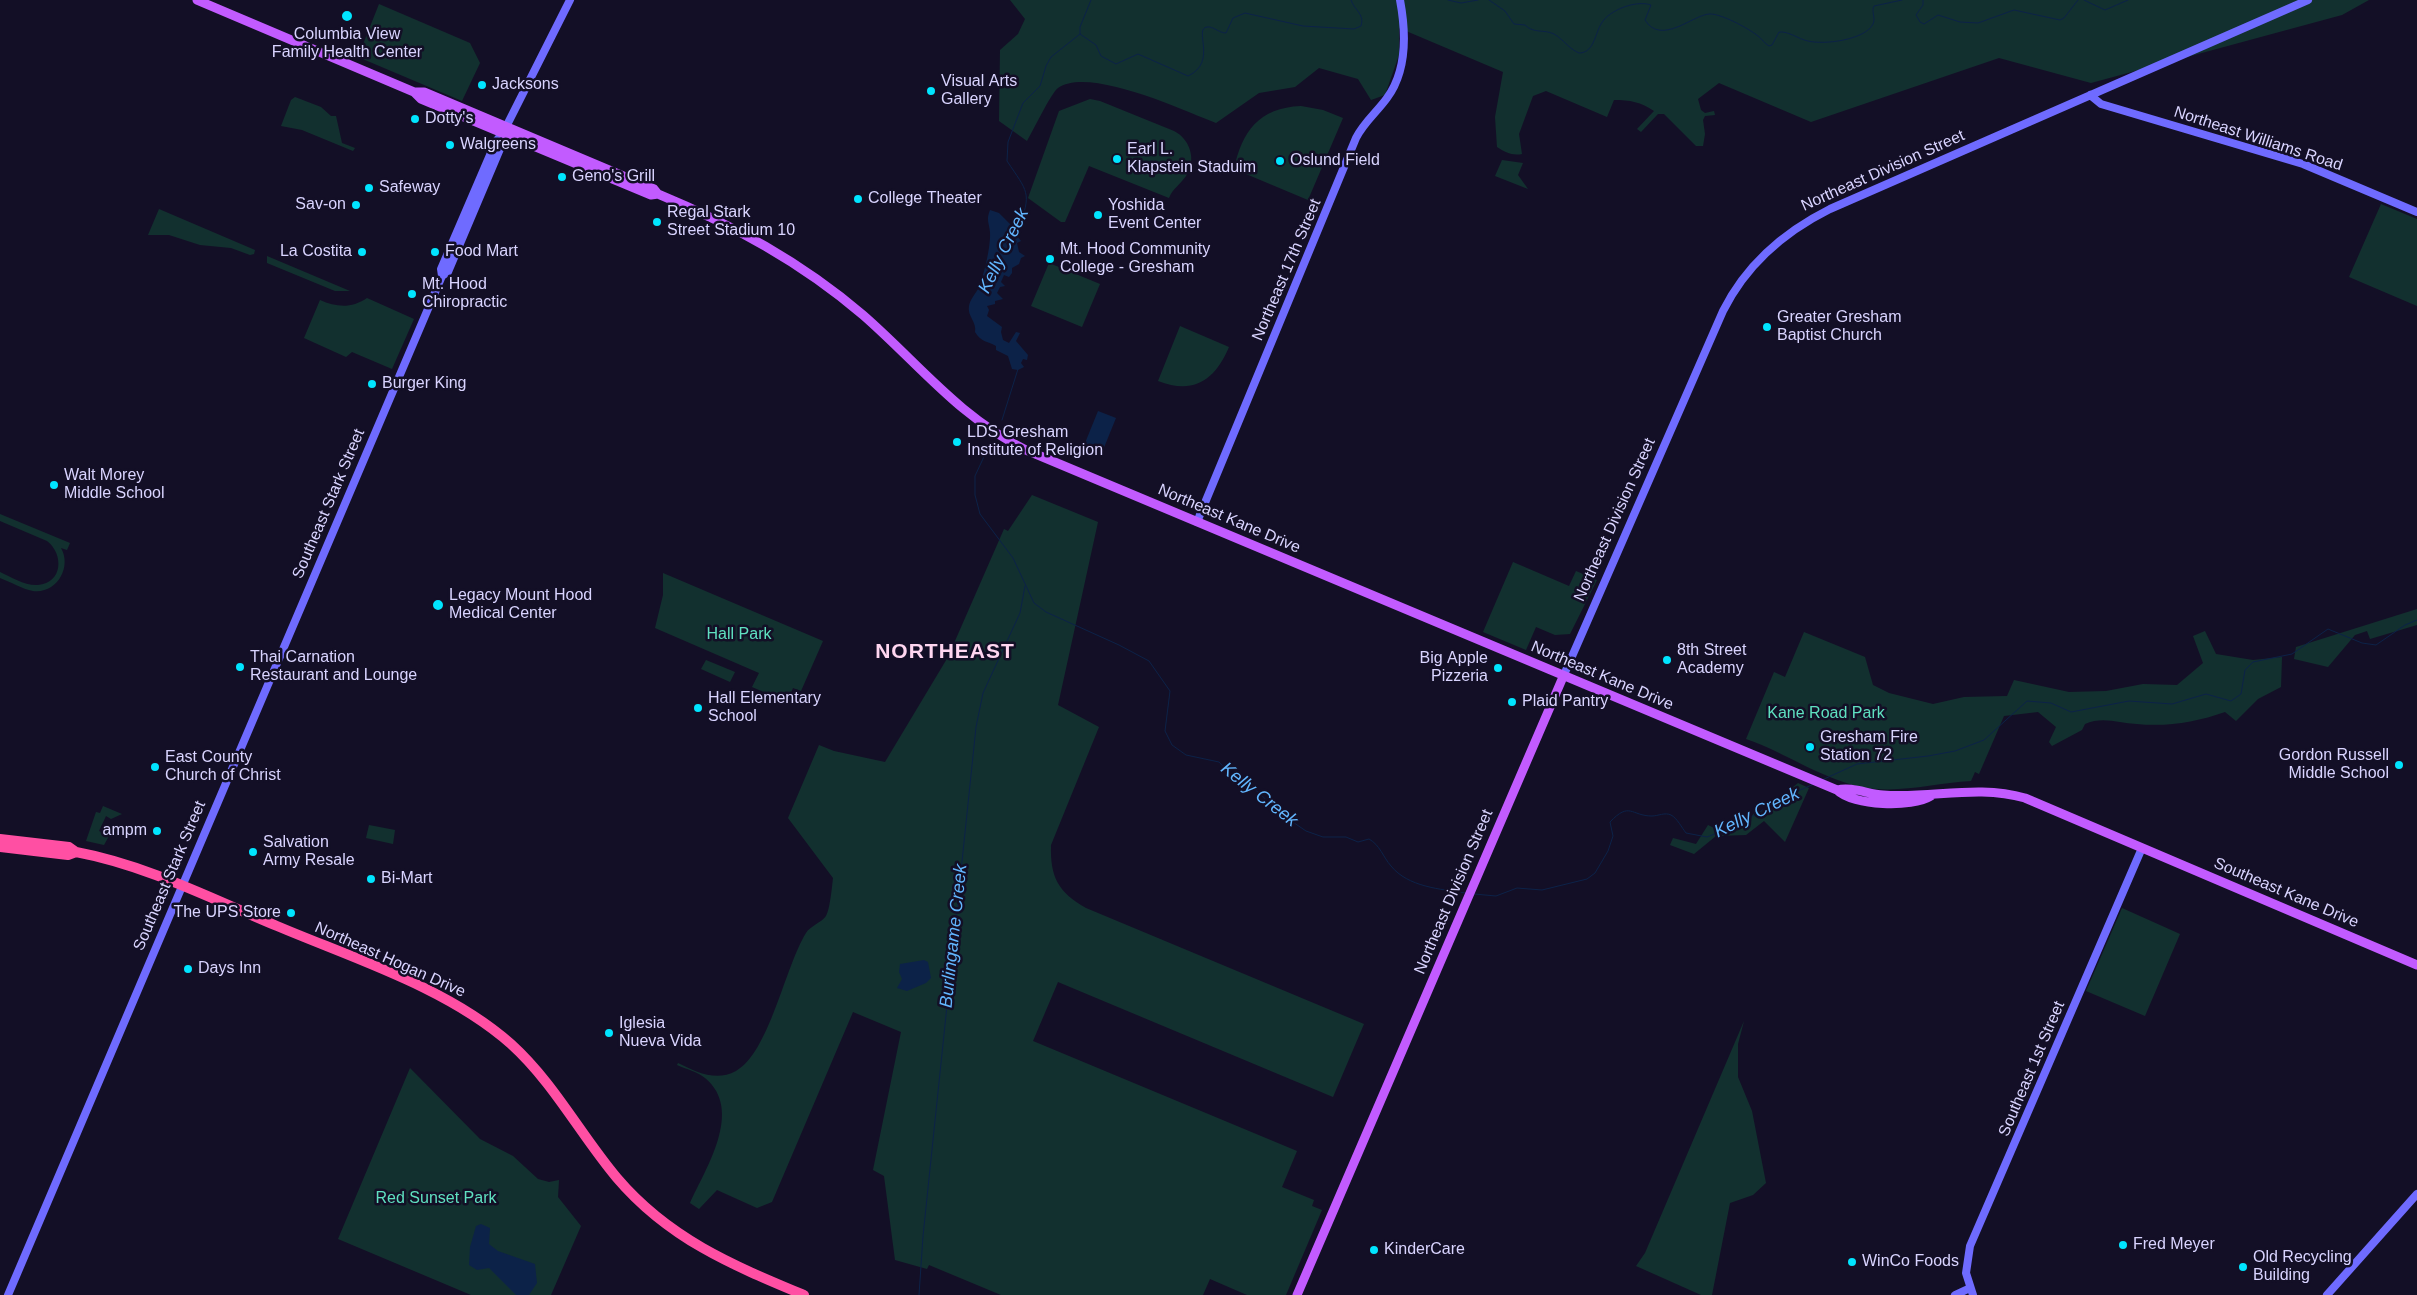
<!DOCTYPE html>
<style>
body{margin:0}
canvas{display:block;background:#130f26}
</style>
<canvas width="2417" height="1295"></canvas>
<script>
const ctx = document.querySelector('canvas').getContext('2d');
ctx.lineJoin = 'round';
function fillPath(path, color) { ctx.fillStyle = color; ctx.fill(path, 'evenodd'); }
function trace(path, color, width, dash) { ctx.strokeStyle = color; ctx.lineWidth = width; ctx.lineCap = dash ? 'butt' : 'round'; ctx.setLineDash(dash || []); ctx.stroke(path); }
function label(font, color, halo, rows, align = 'center') {
  ctx.font = font + ' Helvetica,sans-serif'; ctx.lineWidth = 5; ctx.setLineDash([]); ctx.textBaseline = 'middle'; ctx.strokeStyle = halo; ctx.fillStyle = color; for (const [text, x, y, turn = 0] of rows) {
    ctx.save(); ctx.translate(x, y); ctx.rotate((+turn || 0) * Math.PI / 180); ctx.textAlign = isNaN(turn) ? turn : align; if (halo) ctx.strokeText(text, 0, 0); ctx.fillText(text, 0, 0); ctx.restore();
  }
}
const green = new Path2D(`
 M1010 0H2369L2342 15 2091 83 1999 58 1811 122 1719 83 1698 99 1701 110 1705 113 1714 111 1715 115 1705 116 1703 120 1705 134 1703 146H1696L1664 114H1658L1641 132 1637 129 1654 111C1641 102 1630 100 1614 100L1607 117 1546 91 1533 96 1519 134 1522 154C1512 156 1505 152 1497 147L1495 117 1503 72 1399 28V55L1385 95 1371 100 1358 79 1319 68 1295 87 1259 93 1216 123C1183 110 1088 66 1058 88 1051 93 1033 131 1027 141L999 121 1000 50 1018 34 1025 19Z
 M379 4 470 43 480 63 462 101 358 57Z
 M295 97 321 107 331 116H336L342 143 355 148 353 151 302 130 281 126 291 100Z
 M1090 99 1100 101 1174 131C1190 139 1197 160 1186 176 1180 185 1173 188 1169 198L1089 166 1065 222H1061L1028 198 1059 111Z
 M1301 106 1323 110 1343 118 1308 200 1234 169C1242 131 1259 108 1301 106Z
 M1502 160 1523 163 1518 175 1528 189 1495 176Z
 M2381 204 2417 219V306L2349 277Z
 M159 209 255 250 254 254 250 255 231 248 200 245 169 235H148Z
 M267 256 350 291H335L267 263Z
 M1049 263 1100 284 1082 327 1031 306Z
 M367 298 414 319 392 369 352 352 346 357 304 338 320 300C336 307 351 309 367 298Z
 M1180 326 1229 347C1215 380 1194 395 1158 381Z
 M1032 495 1098 522 1058 705 1099 727 1051 845C1050 877 1058 892 1086 908L1364 1024 1333 1097 1058 982 1033 1041 1297 1151 1282 1187 1314 1200 1312 1206 1322 1210 1286 1295H1247L1210 1279 1203 1295H1001L929 1265 927 1269 895 1260 884 1176 873 1170 901 1032 853 1012 772 1202 757 1208 717 1190 699 1209 690 1203C706 1168 744 1110 705 1078 698 1072 686 1069 677 1065L678 1063C696 1072 716 1082 736 1071 769 1053 785 967 806 933 810 926 821 923 826 916 830 909 832 887 833 878L788 818 819 745 834 751 885 762 948 657 1004 529 1008 531Z
 M0 514 70 543 67 550 61 548C72 567 57 594 33 591 22 589 11 582 0 578V572C11 577 25 586 38 585 63 583 64 554 47 541L0 521Z
 M1513 562 1569 586 1576 571 1597 580 1570 634 1555 635 1536 627 1526 650 1483 632Z
 M663 573 823 641 801 691 793 688 787 702 752 687 759 673 655 628 663 595Z
 M2417 609V625L2370 639 2367 631 2355 635 2328 667 2294 659 2296 647Z
 M2205 631 2216 654 2253 660 2282 657 2281 687 2258 699 2236 721 2225 712C2197 722 2167 727 2137 724 2119 723 2102 716 2085 724L2082 730 2052 746 2049 742 2056 727 2038 712 2004 716 1979 774 1975 772 1971 781C1936 783 1902 793 1867 788 1824 781 1787 753 1746 739L1774 672 1785 677 1804 632 1865 657 1873 685 1889 693 1933 704 1964 697 2007 696 2014 680 2069 692 2106 691 2143 684 2177 685 2203 663 2193 636Z
 M706 660 735 672 730 682 701 669Z
 M1798 783 1809 788 1785 842 1764 821 1746 835 1716 836 1694 854 1670 845 1673 838 1696 844 1708 825 1716 829 1744 828 1754 813 1773 809 1782 796Z
 M103 806 122 814 111 819 106 816 99 831 109 836 104 845 86 841 96 812 100 813Z
 M369 825 395 830 393 844 366 838Z
 M2122 908 2180 934 2145 1016 2086 991Z
 M1744 1021 1738 1044V1077L1752 1111 1766 1183 1753 1195 1730 1203 1712 1295H1701L1636 1266 1645 1253Z
 M410 1068 480 1139 513 1156 538 1179 549 1182 559 1180 558 1197 581 1226 551 1295H471L338 1239Z`);
const water = new Path2D(`
 M990 210 999 213 1014 228H1020L1017 236 1021 241 1017 243 1019 252 1025 256 1021 258 1019 264 1012 268V273L1009 277 1004 275 1001 282 1005 286 1000 287 997 293 1003 299 995 301V304L987 306 989 310 987 316 1002 327 1001 332 1003 340 1009 343 1016 332 1020 333 1016 341 1028 355 1027 360 1023 359 1021 363 1024 367 1018 370 1012 369 1008 356 996 350V346C987 341 981 342 975 332 977 322 967 316 969 306 970 300 975 294 978 289 984 276 991 246 990 232 989 222 986 220 990 210Z
 M1098 411 1116 418 1101 455 1083 448Z
 M924 960 928 962 931 978 926 983 907 991 897 988 902 979 899 972 900 964Z
 M481 1224 490 1228 489 1244 498 1251 535 1264 537 1283 529 1295H516L489 1268 477 1270 469 1265 470 1247 476 1226Z`);
const stream = new Path2D(`
 M1091 0 1080 27V34L1096 45 1101 56 1116 64 1138 54 1188 76C1218 62 1193 29 1207 27 1213 26 1219 33 1226 33L1233 18 1245 13 1303 26 1354 29 1361 26C1365 14 1354 10 1351 0
 M1448 0 1461 3 1478 0
 M1489 0 1505 11 1514 24 1525 25C1534 34 1544 29 1554 34 1563 39 1569 49 1579 53 1595 53 1595 31 1603 21 1612 9 1637 0 1651 5L1645 20C1661 46 1693 15 1709 14 1720 13 1748 28 1758 36 1762 39 1764 43 1769 46L1772 45 1779 32C1789 31 1798 39 1808 41 1824 45 1865 40 1873 24 1876 18 1871 12 1874 6L1902 0
 M1923 0V5L1916 15 1920 22 1924 24 1938 15 1960 22 1978 23 2014 10 2060 20 2064 18 2078 0
 M2084 0 2105 10 2128 0
 M1018 228C1033 193 1027 191 1007 161L1008 142 1023 103 1040 86 1046 66 1051 57 1080 34
 M1002 420 1018 369
 M988 448 975 476V495L980 514 1013 558 1034 603 1046 612 1119 645 1149 661 1170 691 1165 731 1172 745 1186 755 1219 762 1235 779 1257 791 1281 814 1306 831 1323 837H1346L1358 842 1369 839C1380 845 1383 857 1391 866 1408 887 1440 889 1465 893
 M1822 780 1857 764 1928 756 1955 751 1984 740 2027 701 2051 703 2071 712 2129 701 2172 704 2206 694 2231 701 2241 694 2245 670 2253 662 2292 654 2328 629 2362 643 2376 645 2405 625 2417 620
 M1474 894 1496 896 1517 888 1542 890 1587 879 1595 873 1608 851 1613 836 1610 822C1630 801 1631 816 1652 816 1658 816 1665 812 1671 815 1677 818 1682 828 1686 833L1707 837 1740 824 1782 798 1814 784
 M919 1295 923 1236 976 727 983 693 1020 613 1025 586`);
const secondary = new Path2D(`
 M2090 95 2101 104 2303 164 2417 212
 M506 127 570 0
 M442 276 448 272 503 142 502 134
 M1197 522 1356 138C1364 122 1377 112 1387 98 1407 71 1406 32 1400 0
 M1563 677 1723 311C1746 265 1784 232 1830 209L2308 0
 M8 1295 442 276 441 269 496 141 502 134
 M1955 1295 1970 1288
 M1973 1295 1966 1273 1970 1246 2142 848
 M2327 1295 2417 1194`);
const primary = new Path2D(`
 M197 0 414 92H424L654 189 658 194C733 225 801 262 863 315 918 363 959 417 1026 450L1837 790C1853 806 1912 808 1931 796
 M414 92 421 99 651 195 658 194
 M1837 790C1851 786 1868 794 1883 795 1931 799 1977 784 2025 798L2417 965
 M1297 1295 1563 677`);
const highway = new Path2D(`
 M0 839 69 847 76 852C146 865 212 899 277 926 355 959 448 988 511 1044 554 1083 580 1134 617 1178 669 1239 732 1265 804 1295
 M0 847 68 855 76 852`);
const markers = [
 [347,16,6,"#00e5ff"],
 [482,85,5,"#00e5ff"],
 [931,91,5,"#00e5ff"],
 [415,119,5,"#00e5ff"],
 [450,145,5,"#00e5ff"],
 [1117,159,5,"#00e5ff"],
 [1280,161,5,"#00e5ff"],
 [562,177,5,"#00e5ff"],
 [369,188,5,"#00e5ff"],
 [858,199,5,"#00e5ff"],
 [356,205,5,"#00e5ff"],
 [1098,215,5,"#00e5ff"],
 [657,222,5,"#00e5ff"],
 [362,252,5,"#00e5ff"],
 [435,252,5,"#00e5ff"],
 [1050,259,5,"#00e5ff"],
 [412,294,5,"#00e5ff"],
 [1767,327,5,"#00e5ff"],
 [372,384,5,"#00e5ff"],
 [957,442,5,"#00e5ff"],
 [54,485,5,"#00e5ff"],
 [438,605,6,"#00e5ff"],
 [1667,660,5,"#00e5ff"],
 [240,667,5,"#00e5ff"],
 [1498,668,5,"#00e5ff"],
 [1512,702,5,"#00e5ff"],
 [698,708,5,"#00e5ff"],
 [1810,747,5,"#00e5ff"],
 [2399,765,5,"#00e5ff"],
 [155,767,5,"#00e5ff"],
 [157,831,5,"#00e5ff"],
 [253,852,5,"#00e5ff"],
 [371,879,5,"#00e5ff"],
 [291,913,5,"#00e5ff"],
 [188,969,5,"#00e5ff"],
 [609,1033,5,"#00e5ff"],
 [2123,1245,5,"#00e5ff"],
 [1374,1250,5,"#00e5ff"],
 [1852,1262,5,"#00e5ff"],
 [2243,1267,5,"#00e5ff"]
];
const poiNames = [
 ["Columbia View",347,35,"center"],
 ["Family Health Center",347,53,"center"],
 ["Visual Arts",941,82],
 ["Gallery",941,100],
 ["Jacksons",492,85],
 ["Dotty's",425,119],
 ["Walgreens",460,145],
 ["Earl L.",1127,150],
 ["Klapstein Staduim",1127,168],
 ["Oslund Field",1290,161],
 ["Geno's Grill",572,177],
 ["Safeway",379,188],
 ["College Theater",868,199],
 ["Sav-on",346,205,"right"],
 ["Yoshida",1108,206],
 ["Event Center",1108,224],
 ["Regal Stark",667,213],
 ["Street Stadium 10",667,231],
 ["Mt. Hood Community",1060,250],
 ["College - Gresham",1060,268],
 ["La Costita",352,252,"right"],
 ["Food Mart",445,252],
 ["Mt. Hood",422,285],
 ["Chiropractic",422,303],
 ["Greater Gresham",1777,318],
 ["Baptist Church",1777,336],
 ["Burger King",382,384],
 ["LDS Gresham",967,433],
 ["Institute of Religion",967,451],
 ["Walt Morey",64,476],
 ["Middle School",64,494],
 ["Legacy Mount Hood",449,596],
 ["Medical Center",449,614],
 ["8th Street",1677,651],
 ["Academy",1677,669],
 ["Thai Carnation",250,658],
 ["Restaurant and Lounge",250,676],
 ["Big Apple",1488,659,"right"],
 ["Pizzeria",1488,677,"right"],
 ["Hall Elementary",708,699],
 ["School",708,717],
 ["Plaid Pantry",1522,702],
 ["Gresham Fire",1820,738],
 ["Station 72",1820,756],
 ["Gordon Russell",2389,756,"right"],
 ["Middle School",2389,774,"right"],
 ["East County",165,758],
 ["Church of Christ",165,776],
 ["ampm",147,831,"right"],
 ["Salvation",263,843],
 ["Army Resale",263,861],
 ["Bi-Mart",381,879],
 ["The UPS Store",281,913,"right"],
 ["Days Inn",198,969],
 ["Iglesia",619,1024],
 ["Nueva Vida",619,1042],
 ["Fred Meyer",2133,1245],
 ["KinderCare",1384,1250],
 ["Old Recycling",2253,1258],
 ["Building",2253,1276],
 ["WinCo Foods",1862,1262]
];
const streetNames = [
 ["Northeast Williams Road",2258,139,18],
 ["Northeast Division Street",1883,171,-24],
 ["Northeast 17th Street",1287,270,-67],
 ["Southeast Stark Street",329,504,-67],
 ["Northeast Kane Drive",1229,519,23],
 ["Northeast Division Street",1615,520,-66],
 ["Northeast Kane Drive",1602,676,23],
 ["Southeast Stark Street",170,876,-67],
 ["Northeast Division Street",1454,892,-67],
 ["Southeast Kane Drive",2286,893,23],
 ["Northeast Hogan Drive",390,960,24],
 ["Southeast 1st Street",2032,1069,-67]
];
const parkNames = [
 ["Hall Park",739,635],
 ["Kane Road Park",1826,714],
 ["Red Sunset Park",436,1199]
];
const waterNames = [
 ["Kelly Creek",1004,251,-64],
 ["Kelly Creek",1259,795,38],
 ["Kelly Creek",1757,813,-26],
 ["Burlingame Creek",954,936,-84]
];
const districtNames = [
 ["NORTHEAST",945,652]
];
fillPath(green, '#12302f');
fillPath(water, '#0c2248');
trace(stream, '#0c2248', 1);
trace(secondary, '#6f6bff', 8);
trace(primary, '#c25bff', 9);
trace(highway, '#ff4fa3', 10);
for (const [x, y, r, color] of markers) { const dot = new Path2D(); dot.arc(x, y, r, 0, 2 * Math.PI); ctx.fillStyle = color; ctx.fill(dot); trace(dot, '#130f26', 2); }
label('16px', '#d9d4ff', '#130f26', poiNames, 'left');
label('16px', '#d9d4ff', '#130f26', streetNames);
label('16px', '#5fe0c0', '#130f26', parkNames);
label('italic 18px', '#62b6ff', '#130f26', waterNames);
ctx.letterSpacing = '1px';
label('bold 21px', '#ffd6f0', '#130f26', districtNames);
ctx.letterSpacing = '0px';
</script>
